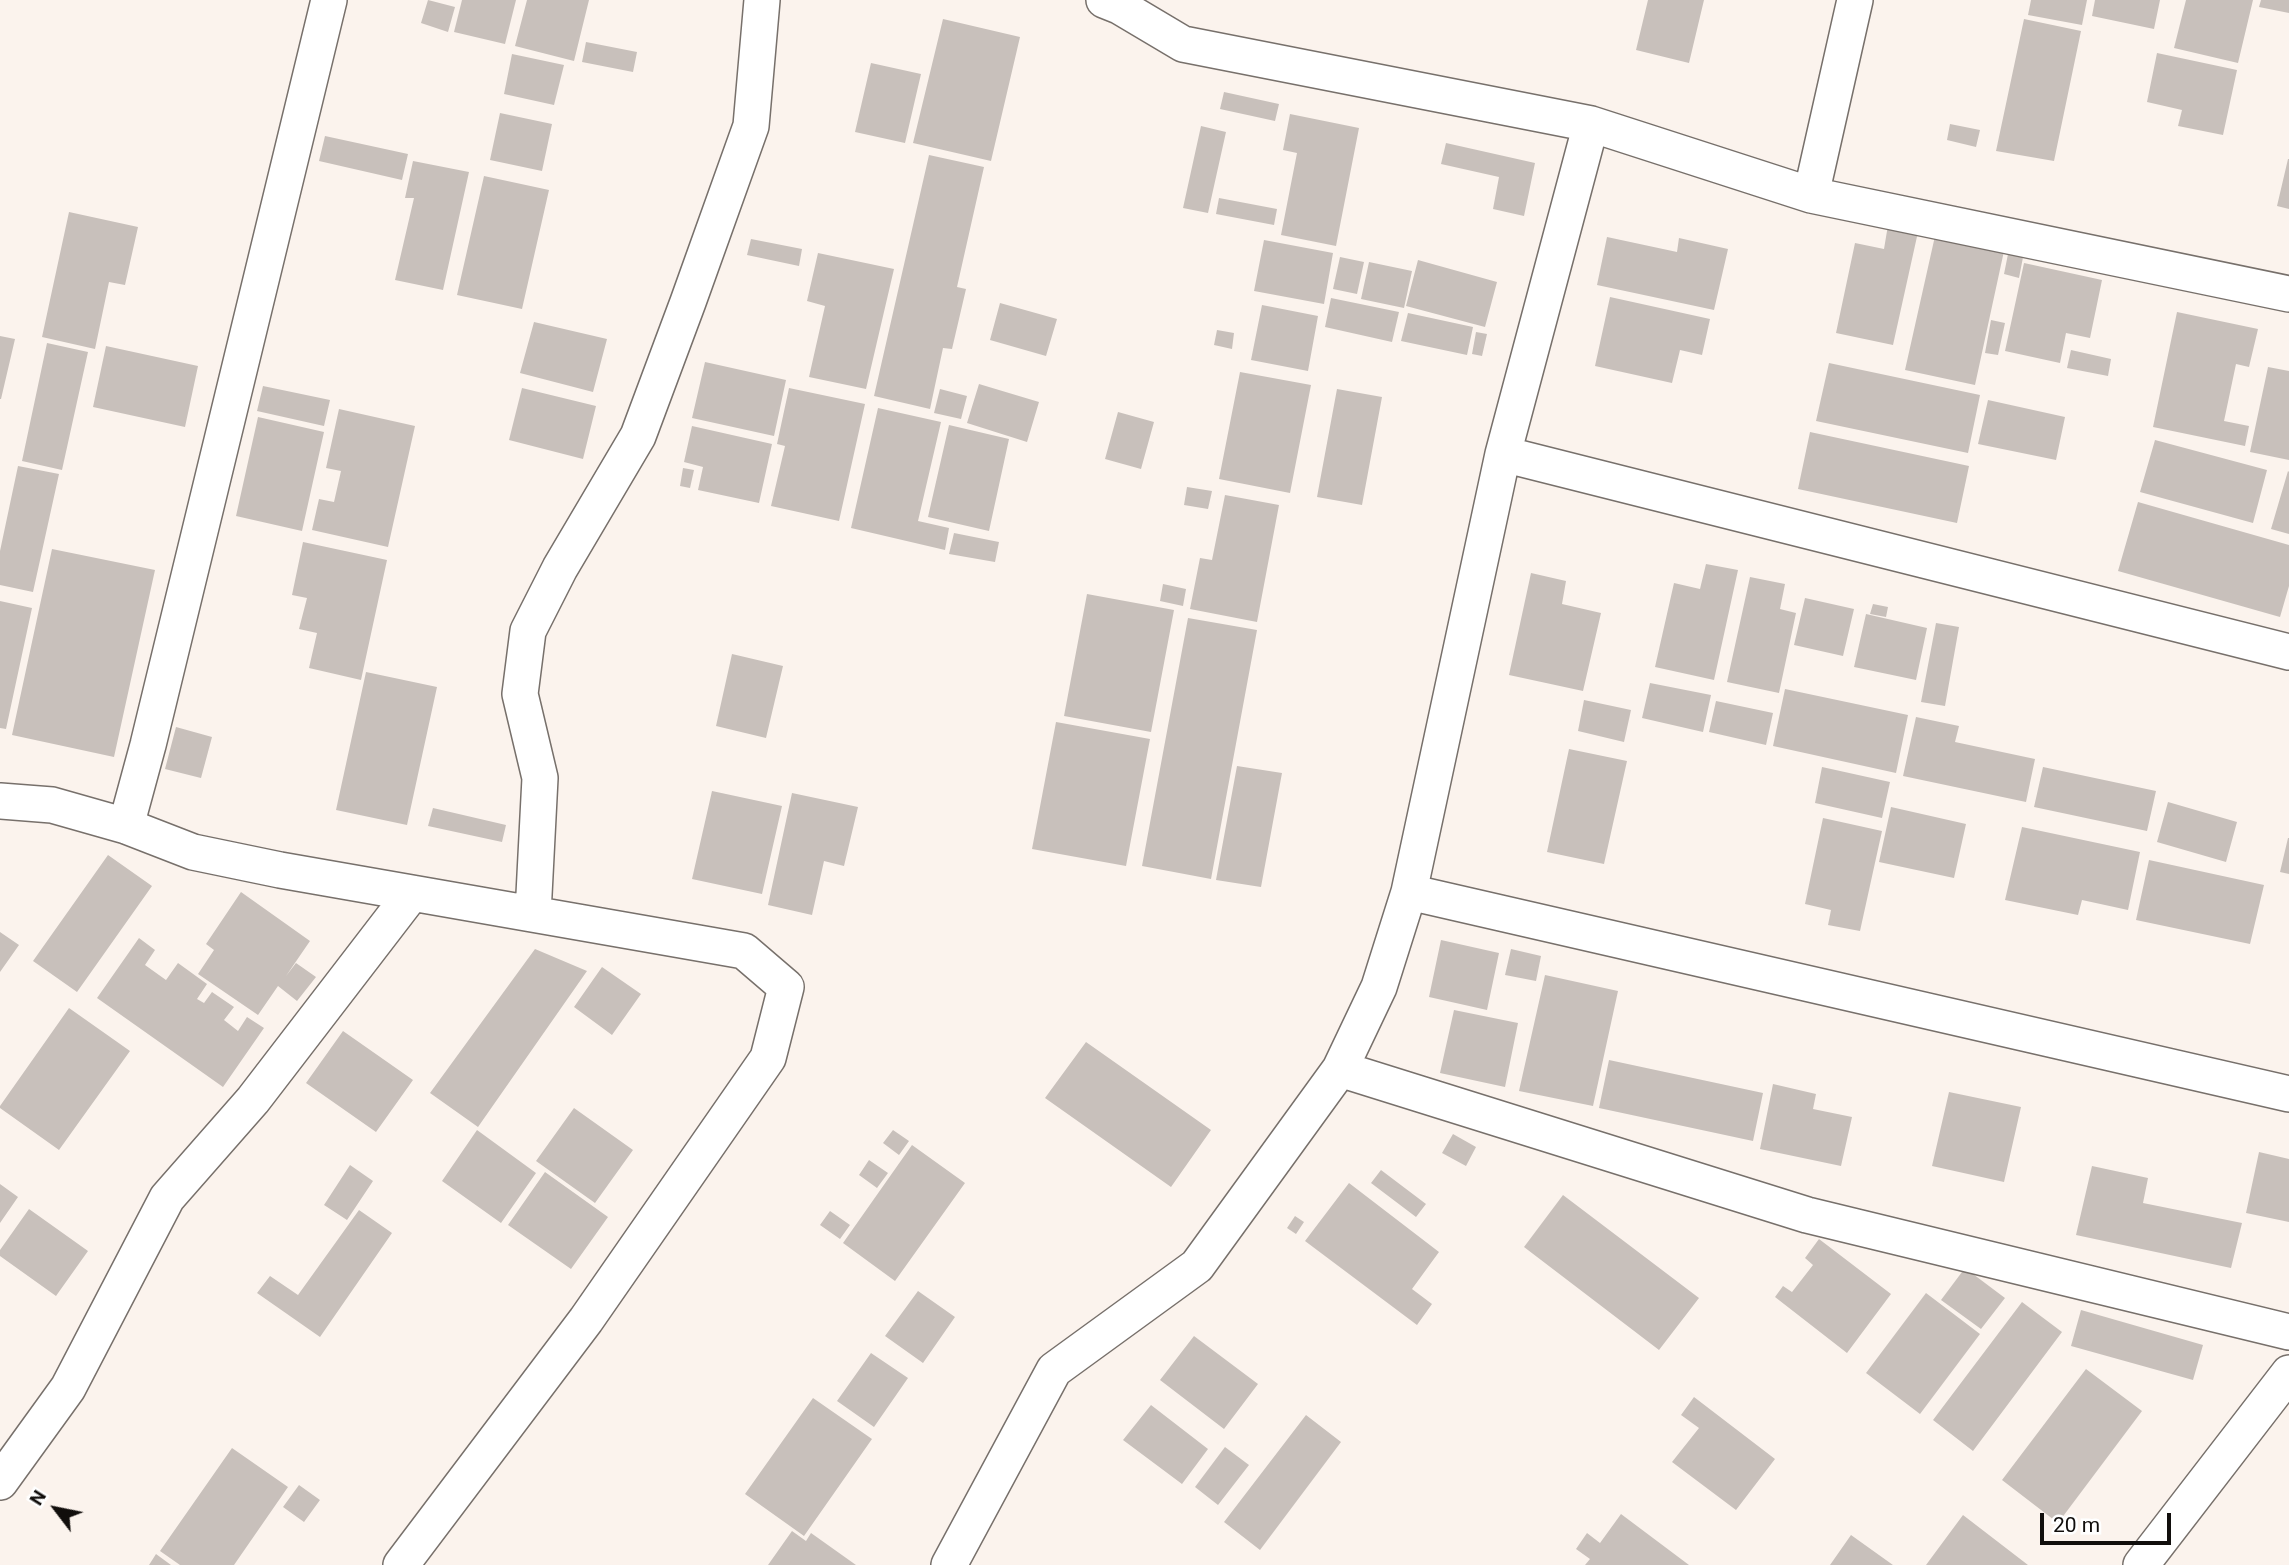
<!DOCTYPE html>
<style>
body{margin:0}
#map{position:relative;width:2289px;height:1565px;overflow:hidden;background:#fbf3ed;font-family:Roboto,sans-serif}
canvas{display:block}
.north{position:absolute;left:21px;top:1474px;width:70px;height:70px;-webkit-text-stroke:5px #fff;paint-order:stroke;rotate:302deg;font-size:19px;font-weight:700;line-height:28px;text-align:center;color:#110e0c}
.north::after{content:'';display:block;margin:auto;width:24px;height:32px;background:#110e0c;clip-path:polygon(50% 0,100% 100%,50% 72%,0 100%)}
.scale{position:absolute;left:2040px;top:1513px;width:131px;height:32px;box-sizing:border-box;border:4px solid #110e0c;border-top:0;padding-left:9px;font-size:21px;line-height:24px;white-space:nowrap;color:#110e0c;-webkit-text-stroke:5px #fff;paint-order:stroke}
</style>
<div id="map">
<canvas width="2289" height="1565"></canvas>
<div class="north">N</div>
<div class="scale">20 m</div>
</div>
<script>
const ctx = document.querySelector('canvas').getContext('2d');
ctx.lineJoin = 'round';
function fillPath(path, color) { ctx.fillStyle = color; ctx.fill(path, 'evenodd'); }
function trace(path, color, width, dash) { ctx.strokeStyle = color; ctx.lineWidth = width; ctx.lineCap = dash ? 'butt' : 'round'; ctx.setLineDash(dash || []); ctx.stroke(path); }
const building = new Path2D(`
 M428 0 455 7 448 32 421 23Z
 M462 0H516L505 44 454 32Z
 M527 0H589L574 61 515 46Z
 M1648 0H1704L1689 63 1636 50Z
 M2031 0H2087L2082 25 2028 15Z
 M2095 0H2160L2154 29 2092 16Z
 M2186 0H2253L2238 63 2174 48Z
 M2261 0H2289V13L2259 7Z
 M943 19 1020 37 991 161 913 143Z
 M2024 19 2081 31 2054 161 1996 151Z
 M586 42 637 52 633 72 582 62Z
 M2157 53 2237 70 2223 135 2178 126 2182 110 2147 102Z
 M512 54 564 65 554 105 504 94Z
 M871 63 921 74 905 143 855 132Z
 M1224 92 1279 104 1275 121 1220 109Z
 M500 113 552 124 542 171 490 160Z
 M1290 114 1359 128 1336 246 1281 235 1297 153 1283 150Z
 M1950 124 1980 130 1976 147 1947 140Z
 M1201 126 1226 132 1208 213 1183 208Z
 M325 136 408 154 402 180 319 161Z
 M1446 143 1535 163 1524 216 1493 209 1499 177 1441 164Z
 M929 155 984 167 957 287 966 289 952 349 943 348 930 409 874 396Z
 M2288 159H2289V209L2277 206Z
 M413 161 469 172 443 290 395 280 414 198H405Z
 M484 176 549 190 522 309 457 295Z
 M1219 198 1277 209 1274 225 1216 214Z
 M69 212 138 227 125 285 109 282 95 349 42 337Z
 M1888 225 1918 232 1893 345 1836 333 1855 243 1884 249Z
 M1935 236 2004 251 1975 385 1905 370Z
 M1607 237 1677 252 1679 238 1728 249 1714 310 1597 285Z
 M751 239 802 249 799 266 747 255Z
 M1264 240 1333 253 1324 304 1254 291Z
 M2009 249 2024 252 2019 278 2004 274Z
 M818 253 894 269 866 389 809 377 825 306 807 301Z
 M1340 257 1364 262 1357 294 1333 289Z
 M1418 260 1497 282 1485 327 1406 306Z
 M1369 262 1412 271 1404 308 1361 299Z
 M2024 263 2102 280 2090 338 2066 333 2060 363 2005 351Z
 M1610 297 1710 319 1702 355 1680 350 1672 383 1595 366Z
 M1331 298 1399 312 1392 342 1325 327Z
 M1000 303 1057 319 1046 356 990 340Z
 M1262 305 1318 316 1308 371 1251 360Z
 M2177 312 2258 329 2249 367 2236 364 2224 421 2249 426 2245 446 2153 427Z
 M1408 313 1473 327 1467 355 1401 341Z
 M1991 320 2005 323 1998 355 1985 353Z
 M534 322 607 339 593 392 520 373Z
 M1217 330 1234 333 1232 349 1214 345Z
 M1476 332 1487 334 1482 356 1472 354Z
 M0 336 15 339 1 399H0Z
 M47 343 88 352 62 470 22 461Z
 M106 346 198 366 185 427 93 407Z
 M2071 350 2111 359 2108 376 2067 368Z
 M705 362 786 380 774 436 692 418Z
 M1829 363 1980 395 1968 453 1816 421Z
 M2268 367 2289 371V460L2250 452Z
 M1240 372 1311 385 1290 493 1219 479Z
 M979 384 1039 402 1027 442 967 423Z
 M263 386 330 400 324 426 257 411Z
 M522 388 596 406 583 459 509 440Z
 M789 388 865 404 839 521 771 506 785 446 777 444Z
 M940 389 967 396 961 419 934 413Z
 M1337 389 1382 397 1362 505 1317 497Z
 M1988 400 2065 417 2056 460 1978 444Z
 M878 408 941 422 918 521 949 528 945 550 851 528Z
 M339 409 415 426 388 547 312 530 319 499 334 502 341 471 326 468Z
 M1118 412 1154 422 1141 469 1105 459Z
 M258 417 324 432 302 531 236 516Z
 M949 425 1009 439 989 531 928 517Z
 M692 426 772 444 759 503 698 490 703 467 684 462Z
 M1810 432 1969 466 1957 523 1798 489Z
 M2155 440 2267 470 2253 523 2140 492Z
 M18 466 59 474 33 592 0 585V551Z
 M683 468 694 470 690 488 680 486Z
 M2288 471 2289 472V534L2271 529Z
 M1187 487 1212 491 1208 509 1184 505Z
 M1225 495 1279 505 1257 622 1190 609 1200 558 1212 560Z
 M2138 502 2289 545V586L2280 617 2118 571Z
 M954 533 999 542 995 562 949 554Z
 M303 542 387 560 361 680 309 668 317 633 299 629 307 598 292 595Z
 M52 549 155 570 114 757 12 735Z
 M1706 564 1738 570 1714 680 1655 667 1674 583 1700 589Z
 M1531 573 1566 581 1562 604 1601 613 1583 691 1509 675Z
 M1750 577 1785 584 1780 609 1796 613 1779 693 1727 682Z
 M1163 584 1186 589 1183 606 1160 601Z
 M1087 594 1174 610 1151 732 1064 716Z
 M1805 598 1854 609 1843 656 1794 645Z
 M0 601 32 608 6 729 0 728Z
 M1873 604 1888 607 1886 617 1870 614Z
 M1866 614 1927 628 1916 680 1854 667Z
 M1188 618 1257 630 1211 879 1142 866Z
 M1936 623 1959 627 1945 706 1921 702Z
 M732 654 783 666 766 738 716 726Z
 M366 672 437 687 407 825 336 810Z
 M1650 683 1711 695 1703 732 1642 718Z
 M1785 689 1908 715 1896 773 1773 746Z
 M1584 700 1631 710 1624 742 1578 731Z
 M1716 701 1773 713 1766 745 1709 732Z
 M1916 717 1959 726 1955 742 2035 759 2026 802 1903 776Z
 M1056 722 1150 739 1126 866 1032 849Z
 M176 727 212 737 201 778 165 769Z
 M1569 749 1627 761 1604 864 1547 852Z
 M1237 766 1282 773 1261 887 1216 880Z
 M1822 767 1890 782 1882 818 1815 803Z
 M2043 767 2156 791 2147 831 2034 807Z
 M712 791 782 806 762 894 692 879Z
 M792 793 858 807 844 866 824 861 812 915 768 905Z
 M2168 802 2237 822 2226 862 2157 842Z
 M1891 807 1966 824 1954 878 1879 862Z
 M433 808 506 825 502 842 428 826Z
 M1823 818 1882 831 1860 931 1828 925 1831 910 1805 904Z
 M2022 827 2140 852 2128 910 2082 900 2078 915 2005 900Z
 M2288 838H2289V874L2280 872Z
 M108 855 152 886 77 992 33 961Z
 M2149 860 2264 885 2250 944 2136 920Z
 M241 892 310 941 286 976 296 963 316 977 297 1001 278 986 258 1015 198 974 214 950 206 944Z
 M0 932 19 945 0 972Z
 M139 938 155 950 145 965 166 980 178 963 207 984 197 999 204 1003 212 992 234 1007 224 1020 238 1031 247 1017 264 1028 223 1087 97 998Z
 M1441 940 1499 953 1487 1010 1429 997Z
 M535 949 587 971 478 1127 430 1093Z
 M1511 949 1541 956 1536 981 1505 975Z
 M602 967 641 994 612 1035 574 1007Z
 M1545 975 1618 991 1593 1106 1519 1091Z
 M69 1008 130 1051 59 1150 0 1108V1106Z
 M1454 1010 1518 1023 1505 1087 1440 1073Z
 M343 1031 413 1080 376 1132 306 1083Z
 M1086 1042 1211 1130 1171 1187 1045 1098Z
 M1609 1060 1763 1093 1753 1141 1599 1108Z
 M1773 1084 1816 1094 1813 1109 1852 1117 1841 1166 1760 1149Z
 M1949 1092 2021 1107 2004 1182 1932 1166Z
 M574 1108 633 1150 595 1203 536 1161Z
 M477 1130 536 1173 501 1223 442 1181Z
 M893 1130 909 1141 899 1155 883 1143Z
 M1453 1134 1476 1147 1466 1166 1442 1153Z
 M912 1145 965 1183 895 1281 843 1243Z
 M2259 1152 2289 1159V1222L2246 1213Z
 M869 1160 888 1173 877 1188 859 1175Z
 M350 1165 373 1181 347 1220 324 1205Z
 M2092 1166 2148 1178 2143 1203 2242 1223 2231 1268 2076 1235Z
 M1381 1170 1426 1204 1416 1217 1371 1183Z
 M545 1172 608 1217 571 1269 508 1225Z
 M1349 1183 1439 1252 1412 1289 1432 1304 1417 1325 1305 1241Z
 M0 1184 18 1197 0 1223Z
 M1563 1195 1699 1298 1659 1350 1524 1247Z
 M29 1209 88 1251 56 1296 0 1256V1250Z
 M359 1210 392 1233 320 1337 257 1293 270 1276 298 1295Z
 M830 1211 850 1225 840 1239 820 1225Z
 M1295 1216 1304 1222 1296 1234 1287 1228Z
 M1819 1239 1891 1294 1847 1353 1775 1297 1783 1286 1792 1292 1813 1265 1805 1258Z
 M1965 1268 2005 1298 1981 1329 1941 1300Z
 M918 1291 955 1317 923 1363 885 1336Z
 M1926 1293 1980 1334 1920 1414 1866 1373Z
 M2022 1302 2062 1332 1973 1451 1933 1420Z
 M2081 1310 2203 1345 2193 1380 2071 1346Z
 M1194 1336 1258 1384 1224 1429 1160 1380Z
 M871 1353 908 1378 874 1427 837 1401Z
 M2086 1369 2142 1411 2058 1523 2002 1480Z
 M1694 1397 1775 1459 1736 1510 1672 1462 1699 1428 1681 1415Z
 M813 1398 872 1439 804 1536 745 1494Z
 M1151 1405 1208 1449 1182 1484 1123 1440Z
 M1306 1415 1341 1442 1260 1550 1224 1522Z
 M1225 1447 1249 1465 1218 1505 1195 1487Z
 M232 1448 288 1487 234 1565H180L160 1551Z
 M299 1485 320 1500 304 1522 283 1507Z
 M1621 1514 1689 1565H1585L1590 1559 1576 1549 1587 1533 1600 1543Z
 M1963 1515 2028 1565H1926Z
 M792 1531 806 1541 811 1533 856 1565H768Z
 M1851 1535 1893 1565H1830Z
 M156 1554 171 1565H149Z`);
const minor = new Path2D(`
 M1104 0 1119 6 1183 44 1591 124 1811 195 2289 294
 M1811 195 1855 0
 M1503 454 2289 652
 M0 801 52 805 126 826 193 852 280 870 744 951 786 987 768 1058 586 1320 401 1565
 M126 826 148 745 329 0
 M1409 892 2289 1094
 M533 914 540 778 520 694 528 631 560 568 638 436 688 302 751 126 762 0
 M1340 1069 1807 1215 2289 1332
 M0 1482 68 1388 167 1198 253 1100 412 893
 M949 1565 1054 1370 1197 1266 1340 1069 1379 987 1409 892 1503 454 1591 124
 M2141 1565 2289 1373`);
fillPath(building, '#c8c0bb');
trace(minor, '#77706b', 38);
trace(minor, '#fff', 35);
</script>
